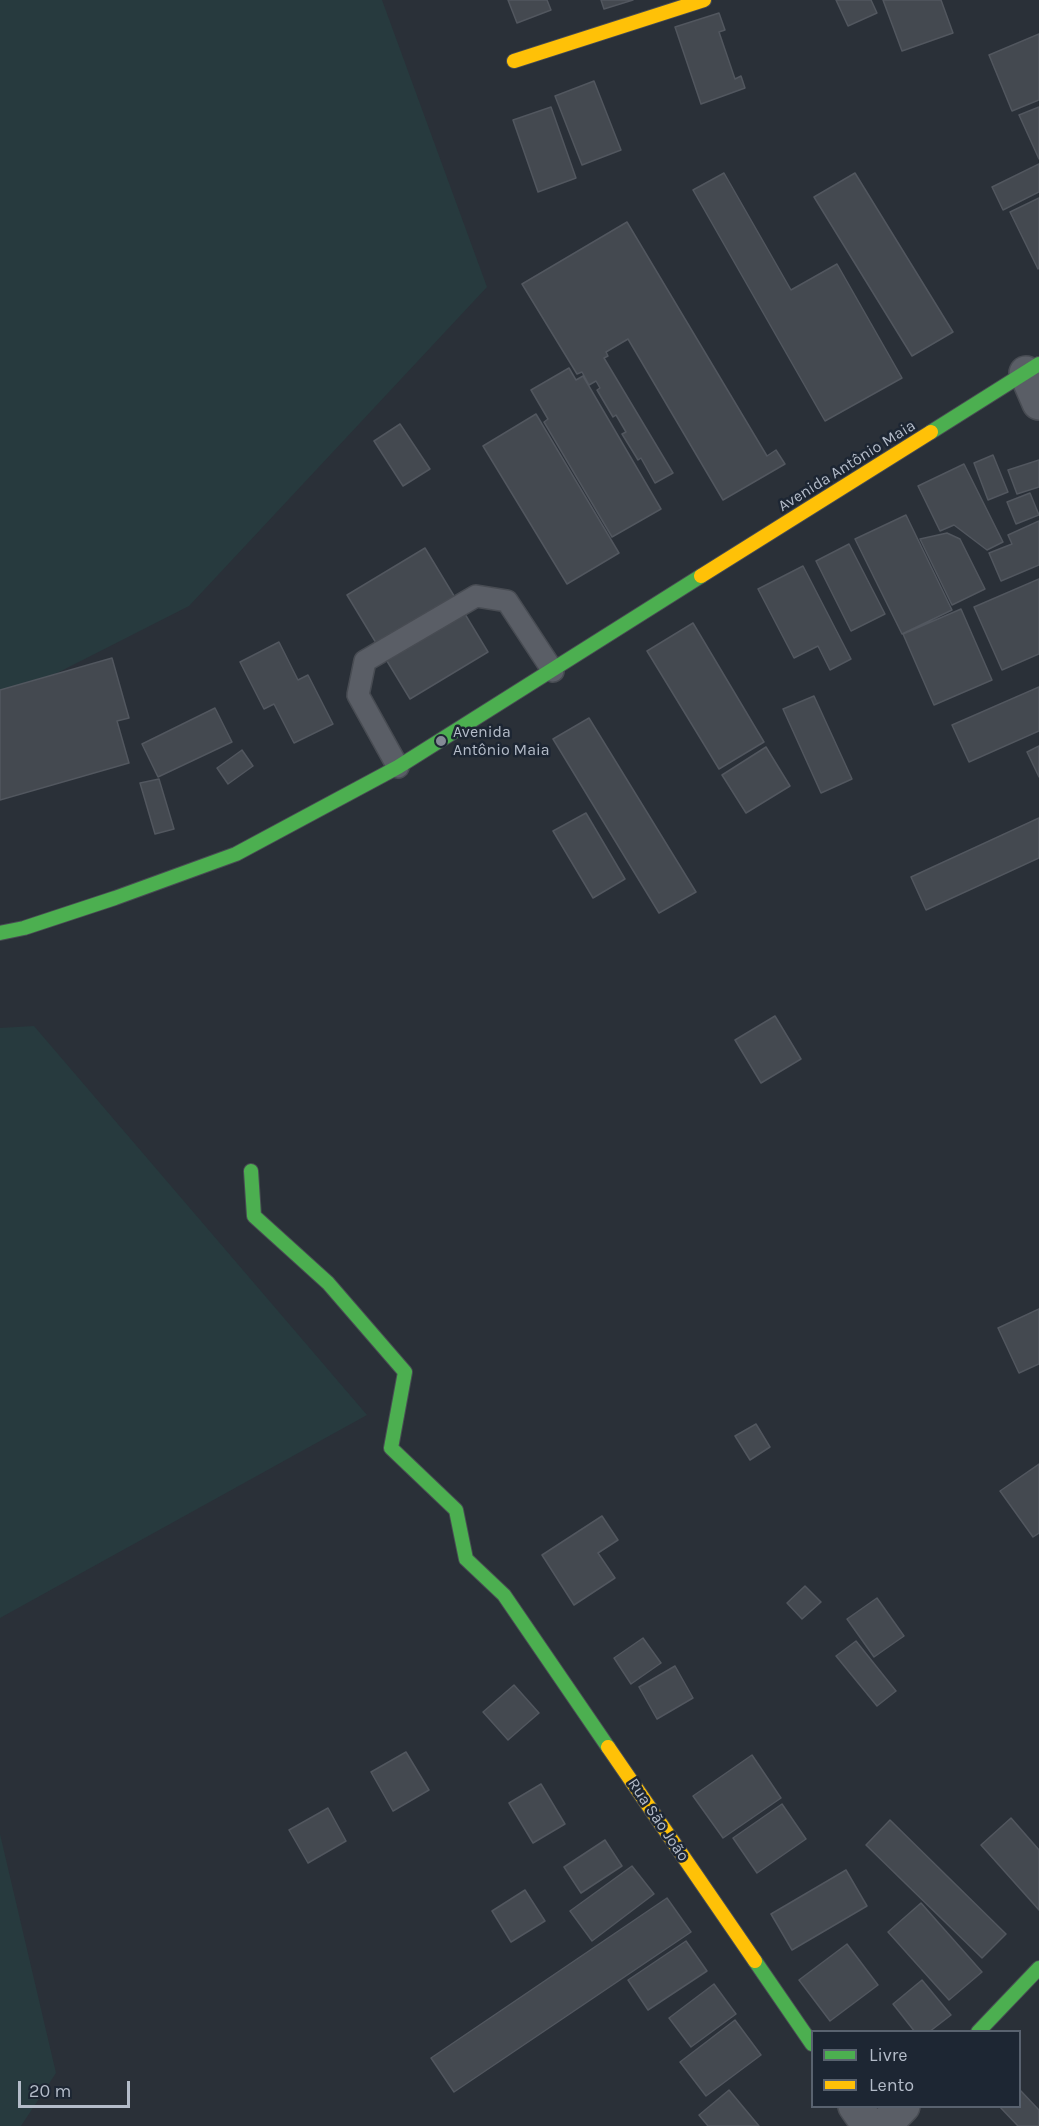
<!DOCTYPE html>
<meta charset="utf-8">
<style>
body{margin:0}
#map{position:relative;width:1039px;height:2126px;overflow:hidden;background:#2a3038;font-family:Karla,sans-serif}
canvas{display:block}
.legend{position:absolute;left:811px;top:2030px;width:210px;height:78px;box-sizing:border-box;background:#1d2633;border:2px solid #59626f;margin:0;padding:8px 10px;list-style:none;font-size:18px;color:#b4bcc9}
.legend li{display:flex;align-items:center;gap:12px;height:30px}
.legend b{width:30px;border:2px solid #59626f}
.scale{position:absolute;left:18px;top:2081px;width:112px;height:27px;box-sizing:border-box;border:3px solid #b4bcc9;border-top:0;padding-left:8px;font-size:18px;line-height:21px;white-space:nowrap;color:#b4bcc9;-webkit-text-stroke:4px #1d2633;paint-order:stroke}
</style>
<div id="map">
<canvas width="1039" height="2126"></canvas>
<ul class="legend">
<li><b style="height:8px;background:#4caf50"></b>Livre</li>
<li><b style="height:8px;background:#ffc107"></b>Lento</li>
</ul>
<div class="scale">20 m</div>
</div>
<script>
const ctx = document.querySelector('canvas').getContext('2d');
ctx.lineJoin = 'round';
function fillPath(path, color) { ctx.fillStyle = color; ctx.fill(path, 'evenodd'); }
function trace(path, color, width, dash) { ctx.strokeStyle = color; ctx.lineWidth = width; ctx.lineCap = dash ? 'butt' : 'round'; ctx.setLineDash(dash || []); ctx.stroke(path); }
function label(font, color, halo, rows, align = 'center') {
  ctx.font = font + ' Karla,sans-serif'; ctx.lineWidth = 5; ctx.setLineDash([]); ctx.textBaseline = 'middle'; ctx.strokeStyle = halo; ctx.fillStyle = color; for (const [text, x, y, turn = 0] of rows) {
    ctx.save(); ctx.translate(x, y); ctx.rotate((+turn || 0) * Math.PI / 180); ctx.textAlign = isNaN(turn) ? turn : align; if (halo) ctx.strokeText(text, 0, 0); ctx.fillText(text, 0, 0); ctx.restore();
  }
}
const green = new Path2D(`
 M0 0H382L487 287 189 606 0 702Z
 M34 1026 367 1415 0 1618V1028Z
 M0 1834 56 2073 21 2126H0Z`);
const building = new Path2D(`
 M508 0H547L551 10 517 23Z
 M601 0H633L604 9Z
 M836 0H871L877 13 848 26Z
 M883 0H941L953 33 902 51Z
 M719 13 725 30 719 32 735 79 741 76 745 88 701 104 675 27Z
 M1039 34V100L1012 111 989 55Z
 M594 81 621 150 582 165 555 96Z
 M551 107 576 178 538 192 513 120Z
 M1039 107V159L1019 115Z
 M1039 164V192L1003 210 992 187Z
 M724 173 791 290 837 264 902 378 825 421 693 190Z
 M855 173 953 332 912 356 814 197Z
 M1039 198V268L1038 269 1010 212Z
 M627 222 767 456 776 450 785 464 723 500 628 339 606 352 608 356 604 358 673 473 655 483 641 458 638 460 622 434 626 432 616 415 613 417 597 390 600 388 596 381 589 385 582 372 577 374 522 284Z
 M569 368 576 380 583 376 661 509 612 537 544 422 548 419 531 390Z
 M536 414 619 553 567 584 483 446Z
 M400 424 430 469 403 486 374 441Z
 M993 455 1008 492 988 500 974 463Z
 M1039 460V487L1017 494 1008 470Z
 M964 464 1003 542 987 550 954 525 940 531 918 486Z
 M1030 493 1039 515 1016 524 1007 502Z
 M906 515 952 610 902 634 855 539Z
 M1039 521V565L1001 581 989 553 1012 544 1008 535Z
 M947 533 960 539 985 589 952 605 920 539Z
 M849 544 885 614 851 631 816 561Z
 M425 548 488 652 410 699 347 595Z
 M803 566 851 659 830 670 818 646 794 658 758 589Z
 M1039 579V654L1002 670 974 607Z
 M961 609 992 680 934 705 903 634Z
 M693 623 764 742 719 769 647 651Z
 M279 642 298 680 308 675 333 724 294 743 274 704 264 709 240 662Z
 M112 658 129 718 117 721 129 763 0 800V690Z
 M1039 687V731L969 762 952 725Z
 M814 696 852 779 821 793 783 709Z
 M215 708 232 742 158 777 142 744Z
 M589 718 696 892 659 913 553 739Z
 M1039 746V777L1027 752Z
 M766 747 790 786 746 813 722 775Z
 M242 750 253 766 228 784 217 768Z
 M159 779 174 829 155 834 140 783Z
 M586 813 625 879 593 898 553 831Z
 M1039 818V858L926 910 911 877Z
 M775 1016 801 1059 761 1083 735 1040Z
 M1039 1309V1364L1019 1373 998 1328Z
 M756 1424 770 1447 750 1460 735 1436Z
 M1039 1464V1533L1033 1537 1000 1491Z
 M602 1516 618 1540 598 1553 615 1578 574 1605 542 1555Z
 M805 1586 821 1602 802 1619 787 1603Z
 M877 1598 904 1636 874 1657 847 1619Z
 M643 1638 661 1663 631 1684 614 1658Z
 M856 1641 896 1691 877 1706 836 1656Z
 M675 1666 693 1698 657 1719 639 1687Z
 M514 1685 539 1713 508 1740 483 1712Z
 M406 1752 429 1790 393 1811 371 1772Z
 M752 1755 781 1798 723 1838 693 1796Z
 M541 1784 565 1824 533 1843 509 1803Z
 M782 1804 806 1839 757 1873 733 1838Z
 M328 1808 346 1841 308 1863 289 1830Z
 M1011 1818 1039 1850V1910L981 1845Z
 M890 1820 1006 1934 982 1958 866 1845Z
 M605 1840 622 1866 581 1893 564 1867Z
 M632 1866 654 1894 592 1941 570 1911Z
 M846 1870 867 1906 792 1950 771 1914Z
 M525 1890 545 1921 511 1942 492 1911Z
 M667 1898 691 1932 454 2092 431 2058Z
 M921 1903 982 1972 949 2000 888 1932Z
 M686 1941 707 1971 648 2010 628 1980Z
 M847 1944 878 1985 830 2021 799 1980Z
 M922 1980 951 2015 929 2032H915L893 2004Z
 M714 1984 736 2014 691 2047 669 2018Z
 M735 2020 761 2055 706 2096 680 2062Z
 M729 2090 759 2126H708L699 2115Z
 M1020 2090 1039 2110V2126H1018L999 2106H1020Z`);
const lane = new Path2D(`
 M398 767 358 695 365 661 476 596 507 601 553 671`);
const street = new Path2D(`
 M1026 373 1039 403
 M855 2106 869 2126
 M884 2126 903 2106`);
const fast = new Path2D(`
 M931 432 1039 364
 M0 933 24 928 115 898 236 854 398 767 701 576
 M251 1171 254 1216 328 1283 405 1372 391 1448 456 1510 466 1559 504 1595 608 1747
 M755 1961 812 2044
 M978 2032 1039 1968`);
const slow = new Path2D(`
 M514 61 704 0
 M701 576 931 432
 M608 1747 755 1961`);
const markers = [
 [441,741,6,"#848b96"]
];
const streetNames = [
 ["Avenida Antônio Maia",847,466,-32],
 ["Rua São João",658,1820,56]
];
const poiNames = [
 ["Avenida",453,732],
 ["Antônio Maia",453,750]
];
fillPath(green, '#273a3e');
fillPath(building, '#444950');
trace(building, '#52575f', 1.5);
trace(lane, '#484c53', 24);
trace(street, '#484c53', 36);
trace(fast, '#484c53', 16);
trace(slow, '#484c53', 16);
trace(lane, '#5a5e66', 21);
trace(street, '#5a5e66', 33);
trace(fast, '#4caf50', 14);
trace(slow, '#ffc107', 14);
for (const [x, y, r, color] of markers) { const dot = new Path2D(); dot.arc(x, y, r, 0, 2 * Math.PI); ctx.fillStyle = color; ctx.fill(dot); trace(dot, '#1d2633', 2); }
label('16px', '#b4bcc9', '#1d2633', streetNames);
label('16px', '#b4bcc9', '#1d2633', poiNames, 'left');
</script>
